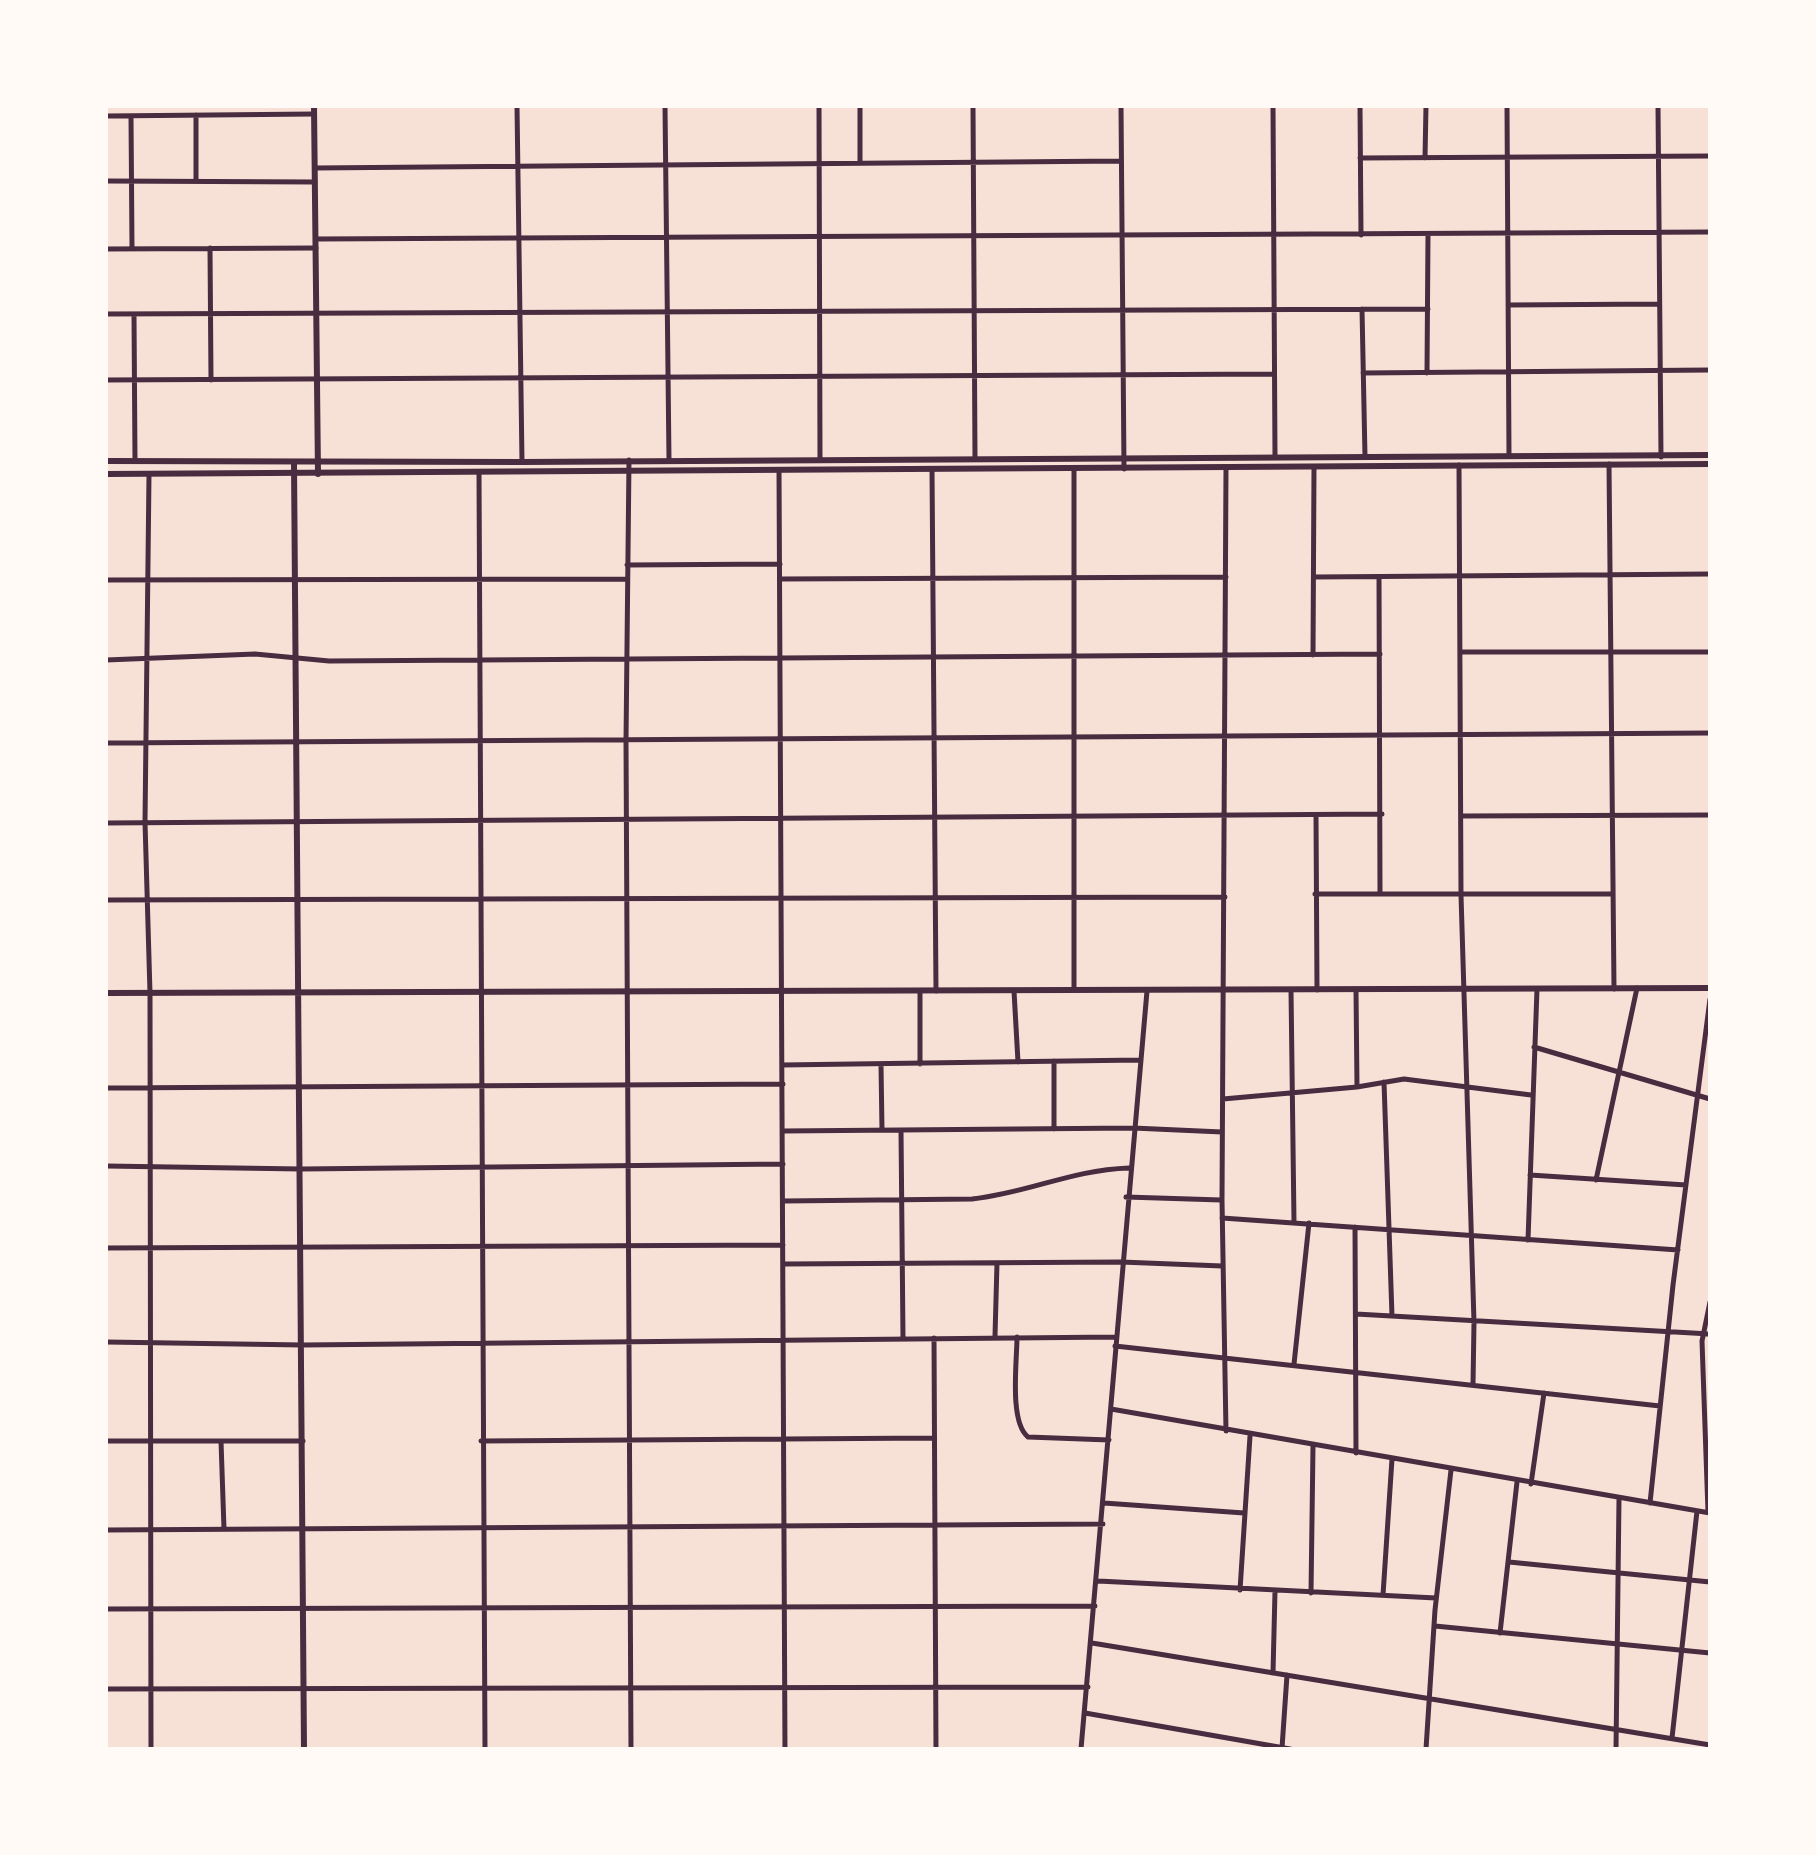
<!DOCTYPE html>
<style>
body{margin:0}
#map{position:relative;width:1816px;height:1855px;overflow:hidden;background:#f7e1d7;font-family:"Asap Condensed",sans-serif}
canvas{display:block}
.frame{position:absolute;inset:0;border:108px solid #fffaf5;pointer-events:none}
</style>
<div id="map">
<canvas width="1816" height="1855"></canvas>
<div class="frame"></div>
</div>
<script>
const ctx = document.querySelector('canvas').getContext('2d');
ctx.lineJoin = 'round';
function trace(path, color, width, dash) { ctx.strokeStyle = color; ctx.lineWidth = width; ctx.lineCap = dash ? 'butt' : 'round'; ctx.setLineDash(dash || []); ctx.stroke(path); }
const minor = new Path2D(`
 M517 106 522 462
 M665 106 669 460
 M819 106 820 459
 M973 106 975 458
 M1121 106 1124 469
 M1273 106 1275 457
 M1360 106 1361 235
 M1507 106 1509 456
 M1658 106 1661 457
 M196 115V181
 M106 116 314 114
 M131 116 132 248
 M1360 158 1710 156
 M1425 158 1426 106
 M860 162V106
 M315 168 1121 161
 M106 181 315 182
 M316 239 1710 232
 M210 248 211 380
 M106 249 316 248
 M1508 305 1659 304
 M1362 309 1365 457
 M106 314 1428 309
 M134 315 135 461
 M1363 373 1710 370
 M1427 373 1428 234
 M106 380 1274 374
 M629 460 626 741 631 1749
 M1609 464 1614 989
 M1459 465 1461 895 1474 1322 1473 1385
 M1074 468V990
 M932 469 936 991
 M779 470 785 1749
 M479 473 485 1749
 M149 475 145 822 150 993 151 1749
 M627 565 780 564
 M1314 577 1710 574
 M1379 577 1380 893
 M780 579 1226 577
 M106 580 626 579
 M1462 652H1710
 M1313 655 1314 467
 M106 660 255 654 329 661 1380 654
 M106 743 1710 733
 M1316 815 1317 990
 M1462 816 1710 815
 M106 823 1382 814
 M1315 894H1613
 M106 900 1225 897
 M1291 990 1294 1222
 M1356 990 1357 1087
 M1014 991 1018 1062
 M920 992V1064
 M1534 1047 1710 1099
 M1054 1061V1129
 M782 1065 1139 1060
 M881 1065 882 1130
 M1384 1082 1392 1316
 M106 1088 783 1084
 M1223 1099 1357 1087 1404 1079 1531 1095
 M901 1130 903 1338
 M783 1131 1133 1128 1222 1132
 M106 1166 301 1169 783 1164
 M1530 1175 1686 1185
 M1596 1180 1637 988
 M1126 1197 1221 1200
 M784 1201 972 1199C1029 1193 1070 1170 1129 1168
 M1222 1218 1678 1250
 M1355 1227 1356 1453
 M1528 1240 1537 989
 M106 1248 783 1245
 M784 1264 1121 1262 1222 1266
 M1356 1314 1710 1334
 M995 1336 997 1263
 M1017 1337C1017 1361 1009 1422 1028 1437L1109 1440
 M934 1338 936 1749
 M106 1342 303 1345 1115 1337
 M1115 1346 1660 1406
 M1294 1364 1309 1223
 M1111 1409 1710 1513
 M1226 1431 1222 1200 1226 468
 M106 1441H303
 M221 1441 224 1529
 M481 1441 934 1438
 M1531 1484 1544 1393
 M1104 1503 1244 1513
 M1650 1503 1673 1285 1710 999
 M1708 1512 1702 1341 1710 1302
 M106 1530 1103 1524
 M1509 1562 1710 1582
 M1098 1581 1436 1598
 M1240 1590 1250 1436
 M1311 1593 1313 1446
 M1383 1595 1392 1459
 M106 1609 1095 1606
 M1435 1626 1710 1653
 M1500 1633 1517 1482
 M1092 1643 1710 1745
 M1273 1673 1275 1591
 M106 1689 1088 1687
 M1085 1713 1290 1749
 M1672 1738 1697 1511
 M1282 1748 1287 1675
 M1081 1749 1147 991
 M1426 1749 1435 1610 1451 1470
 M1616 1749 1619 1498`);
const tertiary = new Path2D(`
 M314 106 318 474
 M294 463C299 891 301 1320 304 1749
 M106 993 1710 988`);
const secondary = new Path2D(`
 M106 461 522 462 1710 455
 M106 474 1710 464`);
trace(minor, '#4a2c40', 5);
trace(tertiary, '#4a2c40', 6);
trace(secondary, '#4a2c40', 6);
</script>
